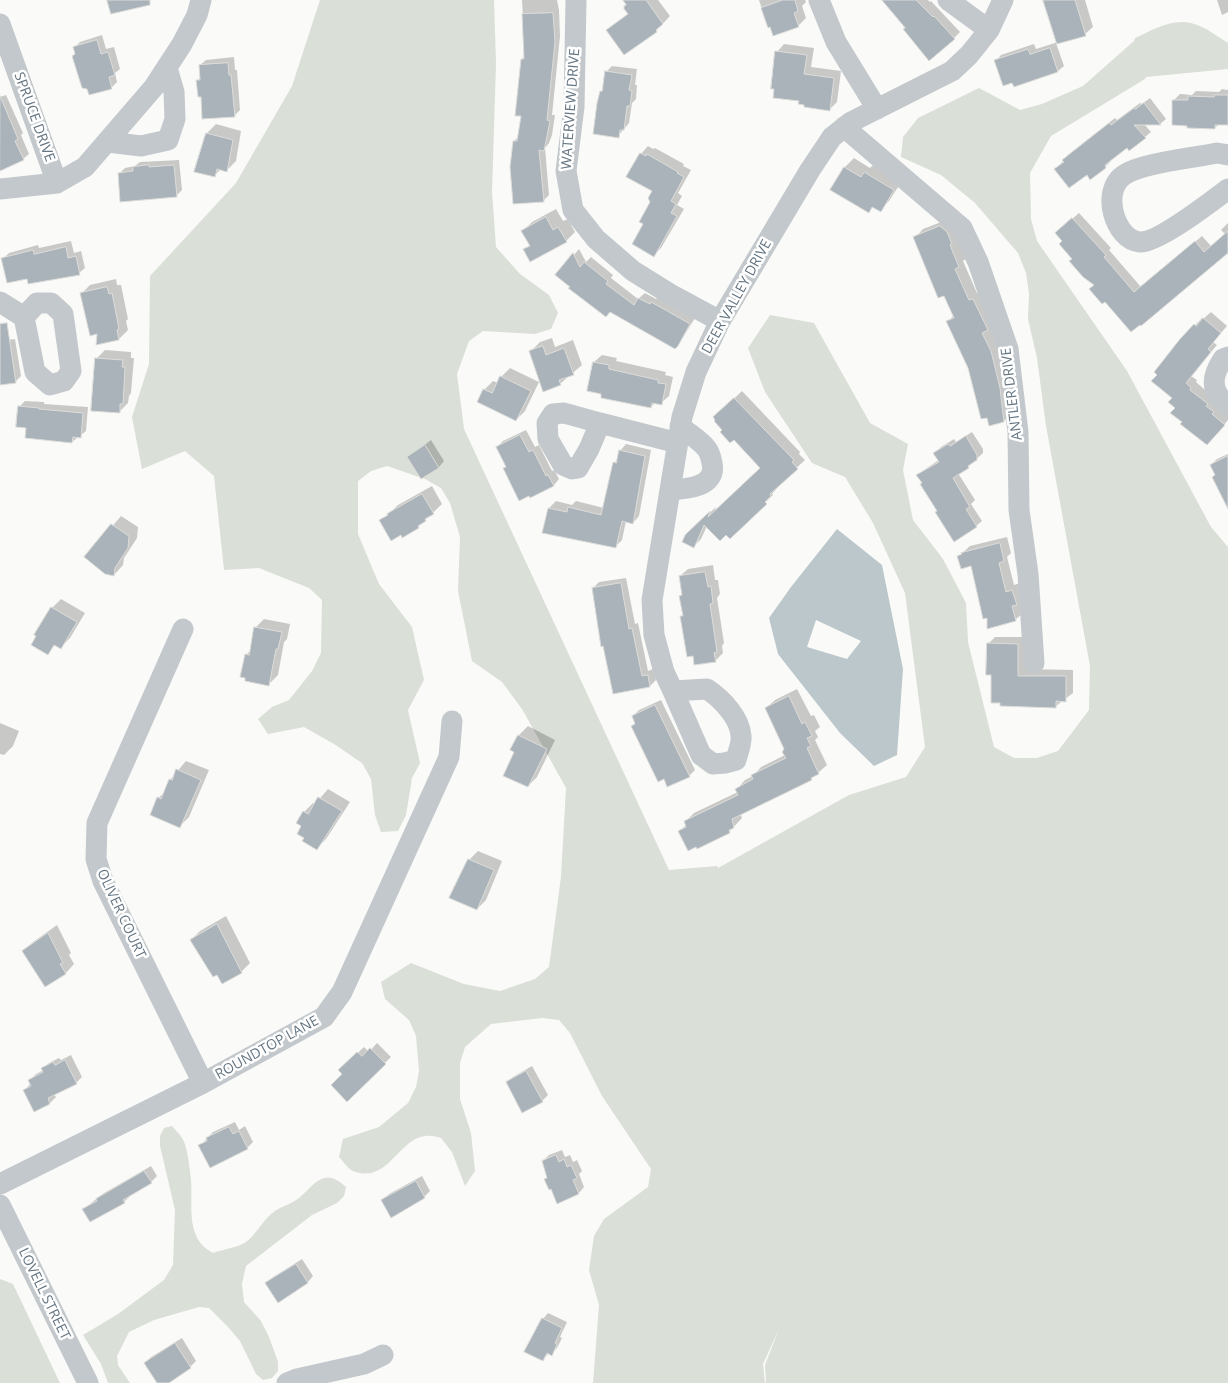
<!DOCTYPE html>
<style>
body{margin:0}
canvas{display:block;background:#fafaf8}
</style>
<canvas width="1228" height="1383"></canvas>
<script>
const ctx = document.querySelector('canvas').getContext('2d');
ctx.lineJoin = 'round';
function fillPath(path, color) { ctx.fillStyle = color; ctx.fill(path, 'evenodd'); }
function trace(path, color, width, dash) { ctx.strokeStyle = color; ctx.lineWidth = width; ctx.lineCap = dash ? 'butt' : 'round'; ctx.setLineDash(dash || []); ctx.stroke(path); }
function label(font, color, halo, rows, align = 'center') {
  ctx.font = font + ' "Open Sans",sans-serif'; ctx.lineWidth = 5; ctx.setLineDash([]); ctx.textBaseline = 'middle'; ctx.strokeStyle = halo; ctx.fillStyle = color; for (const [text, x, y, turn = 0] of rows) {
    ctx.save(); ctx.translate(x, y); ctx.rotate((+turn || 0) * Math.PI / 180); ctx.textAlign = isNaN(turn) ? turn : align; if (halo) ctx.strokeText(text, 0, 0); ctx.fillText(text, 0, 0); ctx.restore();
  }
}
const green = new Path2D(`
 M320 0H494L496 63 492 192 496 247 520 274 549 295 558 313 551 329 535 334 483 331 469 341 457 374 464 429 669 870 717 866 718 868 849 795 906 777 925 747 905 593 873 523 845 477 812 463 765 392 748 348 770 315 814 323 870 423 908 444 903 470 913 520 943 559 966 603 968 642 994 747 1014 758H1037L1058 751 1089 710 1090 666 1046 426 1037 358 1028 319 1029 294 1026 273 1018 253 975 203 941 175 901 157 903 137 918 118 979 88 1020 110 1042 104 1083 86 1134 41 1135 38C1153 30 1174 17 1194 24 1206 27 1218 37 1228 43V69L1146 77 1145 79 1051 136 1030 173 1031 219 1037 241 1127 371 1211 527 1228 547V1383H766L765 1365 779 1329 763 1364 765 1383H593L599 1305 589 1270 594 1236 604 1219 648 1187 651 1169 602 1096 570 1033 559 1020 542 1018 491 1024 465 1047 460 1063V1099L471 1133 475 1171 465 1186 452 1152 441 1138C437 1137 431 1135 426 1136 398 1138 388 1185 353 1171 348 1169 343 1161 339 1157L343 1139 379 1127 408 1103 416 1087 419 1071 416 1036 409 1020 385 999 381 982 411 963 464 984 500 991 535 979 549 967 561 877 566 788 522 709 502 682 472 661 458 591 460 537 450 503 441 488 425 479 387 466 371 471 358 481V534L379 584 412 627 424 680 408 710 420 763 412 778 406 815 398 831 381 832 375 815 371 779 362 763 334 744 304 727 268 734 258 719 272 707 289 700 312 671 321 653 322 600 309 588 259 568 224 570 214 476 185 451 142 469 132 417 149 364 150 276 236 183 292 86Z
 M172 1126C175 1130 179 1133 182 1138 187 1146 189 1162 190 1172 195 1199 182 1237 213 1253 221 1250 239 1247 246 1242 257 1234 263 1219 275 1211 282 1206 292 1204 299 1198 315 1184 324 1166 346 1187L344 1196 337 1203 312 1215 246 1266 242 1284 244 1302 261 1321 269 1337 278 1362V1371L272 1378 263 1380 256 1374 240 1341 228 1327 209 1308 199 1307 154 1320 129 1332 117 1356 118 1365 130 1383H108L101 1364 83 1335 118 1314 164 1280 173 1265 175 1210 160 1146V1136L164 1128Z
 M0 1279 13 1284 60 1383H0Z`);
const water = new Path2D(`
 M837 529 882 565 903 669 897 755 874 766 840 733 778 654 769 618 791 587ZM816 620 861 641 847 659 807 647Z`);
const shadow = new Path2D(`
 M522 0H557L559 10 560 36 552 115H555L552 135 549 143 545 148 549 195 543 201 514 141 519 136 522 115V59L525 56Z
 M624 0H658L670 16 656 31 624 54 607 30 629 13 627 4Z
 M759 0H805L806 2 802 6 806 18 798 26 768 27Z
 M884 0H928L930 2 931 1 960 32 954 38Z
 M1045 0H1085L1093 27 1085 34 1056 43 1064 66 1058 71 996 61 1001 55 1034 44 1036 49 1058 42Z
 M1217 0H1228V12L1222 15Z
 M102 35 106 49 114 47 120 69 115 73 117 82 112 87 90 94 75 47 80 42Z
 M784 44 814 48 811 67 841 71 837 102 830 109 800 100 777 52Z
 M234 57 235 70H237L240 110 234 116 202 96 197 81 201 77 200 65 206 60Z
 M612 66 637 69 635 85H637L636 99 632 103 629 123 618 136 603 90 606 72Z
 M1222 89 1228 90V124H1219L1215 128 1188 124 1174 100 1180 94 1192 95 1196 91 1219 92Z
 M6 95 23 133 21 135 29 154 23 159 0 168V97Z
 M1150 98 1166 119 1160 124H1144L1151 132 1145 137 1127 147 1110 160 1111 161 1105 167 1087 173 1056 169 1069 154 1115 118 1117 120 1140 103 1142 104Z
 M216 124 241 131 236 161 227 170 221 169 214 176 203 150 207 133Z
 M648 146 653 149 655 148 684 164 683 166 691 170 678 193 682 196 677 205 684 209 661 248 654 255 644 224 653 191 628 177 641 154Z
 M854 158 870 168 874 164 902 181 889 201 880 210 874 206 869 212 832 190 845 167Z
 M179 160 182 190 176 196 119 174 125 168 135 166 140 162Z
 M556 209 563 221 568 219 575 232 566 241 525 250 530 244 523 231 532 222Z
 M1079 213 1111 248 1109 250 1141 287 1202 236 1211 246 1225 234 1221 230 1228 223V251L1141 324 1096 285 1073 259 1063 241V227Z
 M949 219 967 258 963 261 977 293 981 291 998 342 1012 413 1004 421 970 368 948 322 954 315 915 238 923 229Z
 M71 241 74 253 81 251 85 268 79 273 28 277 3 259 9 253 38 245 39 248Z
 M579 249 586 262 591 257 613 275 611 278 638 299 645 293 656 299 658 297 695 318 680 342 557 275Z
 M116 279 117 285H121L128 319 126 321 128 330 119 339 98 333 81 294 90 285Z
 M1211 312 1227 326 1213 342 1217 345 1191 376 1197 380 1196 382 1213 397 1228 415V420L1214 437 1183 422 1173 398 1181 340 1202 318 1203 319Z
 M552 338 555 347 573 340 582 365 560 384 531 351 540 342Z
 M15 339 21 376 15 382 0 384V341Z
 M105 350 131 352V358H134L131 393 129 396 128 403 119 412 96 359Z
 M602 355 617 358 616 361 666 372 665 375 673 377 669 396 661 403 656 402 651 407 594 362Z
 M510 368 539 382 525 411 516 420 484 390 493 381 498 383 501 377Z
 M742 391 800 452 799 454 805 460 777 486 778 487 772 494 773 495 730 537 707 526 701 539 694 546 686 535 716 507 714 512 762 468 734 438 723 430 722 410Z
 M25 401 44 402V404L88 407 86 431 72 442 27 427 19 407Z
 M526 430 535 447 539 445 552 471 554 470 559 479 554 485 504 469 507 466 497 447 503 441Z
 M972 432 983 449V453L968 467 958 473 975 500 971 504 982 521 976 526 938 511 918 476 924 470 939 460 935 453 941 447 954 439 956 442Z
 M431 440 444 461 439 467 421 478 409 457Z
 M626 444 651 450 639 516 633 523 626 521 622 540 615 547 549 508 556 501 572 505 576 501 604 508 614 463 618 459 620 451Z
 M1228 454V496L1211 465 1217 459Z
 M432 486 442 504 418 527 401 534 381 521 398 505Z
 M121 516 138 527 137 538 124 558 123 565 114 575 86 557Z
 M1007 537 1011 553 1007 557 1014 585 1020 583 1023 613 1015 620 989 616 972 565 959 556 970 546Z
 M713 565 715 580H718L720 594 717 598 724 643 722 646 723 653 715 661 694 654 682 616 684 615 680 576 688 569Z
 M626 578 635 624 638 623 648 671 653 669 656 680 650 686 614 692 593 588 599 582Z
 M61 599 85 613 70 638 61 647 56 644 48 653 38 636 52 608Z
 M264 619 290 624 287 639 284 642 278 675 269 684 246 655 251 650 255 628Z
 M995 637H1025V669L1073 670V693L1056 706 993 673 988 644Z
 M797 689 811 716 814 715 820 727 815 731 818 737 815 740 827 765 811 779 740 813 742 818 729 832 680 831 687 824 685 822 694 813 738 792 737 789 745 780 753 776 761 767 785 755V749L766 708 775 700Z
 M661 700 695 770 689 776 664 778 633 726 636 723 633 716 639 710Z
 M0 723 19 731 13 746 4 755 0 754Z
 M528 726 555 740 537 777 528 786 516 752 519 735Z
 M186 761 209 770 189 817 180 826 152 814 158 798 166 791 170 780Z
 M328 789 350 802 326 839 317 848 303 826 304 812 313 803 315 804Z
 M478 851 502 861 486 900 477 909 469 860Z
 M226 916 250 963 241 972 222 983 217 973 191 940 200 931Z
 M57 925 71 953 69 955 74 964 65 974 24 951 33 942Z
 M377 1043 391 1057 347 1100 344 1074 340 1070 364 1047 369 1052Z
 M71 1055 82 1077 76 1083 54 1094 56 1097 50 1103 34 1110 25 1090 30 1084V1080L36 1074 44 1070 43 1069 49 1063 59 1058 61 1060Z
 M532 1066 548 1095 542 1101 507 1082 513 1077Z
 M235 1122 239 1130 245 1126 253 1142 247 1148 200 1146 213 1132Z
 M562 1150 565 1157 570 1155 573 1162 577 1160 582 1171 579 1174 584 1187 579 1193 548 1177 543 1161 549 1155Z
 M151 1166 157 1176 151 1182 129 1195 130 1196 124 1202 90 1220 84 1210 90 1204 104 1193Z
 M422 1176 430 1191 424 1197 383 1200 389 1194Z
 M302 1259 313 1276 308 1282 278 1301 267 1283 273 1277Z
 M548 1313 567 1322 560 1337 562 1338 557 1348 551 1354 549 1353 542 1360 543 1319Z
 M182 1338 196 1361 190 1367 166 1383H159L146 1363 151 1357Z`);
const building = new Path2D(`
 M107 0H150V5L111 14Z
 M623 0H646L663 24 656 30 657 32 624 55 606 30 628 14 624 9V6L626 5Z
 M783 0H795L798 11 794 13 799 27 773 36 770 27 768 28 761 8Z
 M882 0H916L933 17 934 16 955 39 929 61 903 29 905 28Z
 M1043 0H1075L1086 36 1057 44Z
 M553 13 555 42 547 120 550 121 544 151 539 150 544 202 513 204 510 167 513 141H517L521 116H515L521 59H524L522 14Z
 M97 40 101 54 108 52 115 75 109 77 112 89 89 95 87 89 82 88 72 56 75 54 73 47Z
 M1050 48 1058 72 1014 87 1012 83 1003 86 994 60 1028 49 1030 54Z
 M775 51 807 55 804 74 834 78 830 111 804 107V105L798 104 799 101 773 98 774 89H771Z
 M228 63 229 75H231L235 117 202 119 201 97H198L196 80H200L199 65Z
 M605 71 632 75 629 90 632 91 630 106H627L624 130H620L619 138 593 134 597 103 600 91H602Z
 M1214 95H1228V125H1215V129L1187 128V126L1172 125V100H1188V96L1214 97Z
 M0 96 18 139 15 141 24 160 0 171Z
 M1144 103 1161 125H1134L1146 138 1129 151 1127 148 1105 165 1106 168 1090 180 1087 175 1069 188 1054 169 1064 162 1062 160 1109 123 1111 125 1134 108 1135 109Z
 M206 133 233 140 227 172 217 169 215 177 194 172Z
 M640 153 646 156 647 154 678 172 677 173 684 177 671 201 676 204 671 213 677 216 654 257 632 244 643 224 639 222 650 202 648 198 652 191 626 177Z
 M149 165V167L174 165 177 197 120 202 118 173 133 171V167Z
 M844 167 861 177 864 172 894 190 881 212 872 207 869 213 830 190Z
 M546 217 553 230 558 227 567 242 530 262 523 249 530 246 521 231Z
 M1072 218 1106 255 1104 257 1134 292 1195 241 1204 252 1228 231V253L1141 326 1140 325 1131 332 1105 302 1102 304 1089 289 1094 285 1083 277 1069 261 1072 259 1059 244 1062 241 1055 233Z
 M940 226 947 232 952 244 950 245 959 267 955 269 969 300 973 299 988 330 982 333 991 351 1000 388 1004 422 989 426 987 418 981 419 968 368 946 321 954 318 944 296 938 298 913 237Z
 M66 247 68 258 76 256 80 275 28 284 27 279 7 283 1 258 33 250 34 254Z
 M573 253 580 267 584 262 608 281 606 284 634 305 638 298 650 304 651 302 662 308 690 324 678 346 675 349 610 312 606 317 568 288 570 287 555 275Z
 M107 287 109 294 112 293 119 329 117 330 119 340 96 345 97 334 90 336 80 293Z
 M1203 318 1221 333 1208 349 1211 352 1186 383 1191 388 1190 390 1208 404 1206 406 1214 412 1212 414 1225 425 1207 445 1180 424 1182 422 1170 413 1175 408 1168 402 1172 398 1151 381 1157 375 1154 372 1180 339 1194 324 1196 326Z
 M7 323 16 383 0 385V324Z
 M543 346 546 355 564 348 574 375 559 380 561 385 543 392 529 351Z
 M95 358 123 360 122 367H125L123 404H120V413L91 411Z
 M593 362 609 365V369L658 380V383L666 384 662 405 652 403 651 408 601 398V394L587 391Z
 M500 376 531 391 516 421 477 402 483 389 492 393Z
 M734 398 794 460 792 462 798 469 770 494 771 496 765 502 767 504 730 539 726 535 720 541 704 525 694 548 682 542 685 535 710 511 708 517 760 468 734 440 730 443 720 432 722 430 714 421 715 420 713 417Z
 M18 406 39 408V409L83 413 81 438 73 437 72 443 25 438 26 428 16 427Z
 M520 435 529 452 533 450 546 476 548 475 554 486 530 498 529 496 519 501 503 468 506 467 496 447Z
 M966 436 977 455V460L968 466 969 468 953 478 970 507 966 509 977 527 954 542 935 512 937 511 920 484 922 483 916 475 939 462 933 453 948 444 950 446Z
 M425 445 439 468 421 479 407 457Z
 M619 450 645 456 633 524 622 521 616 548 542 533 548 508 567 512 568 507 601 515 613 462 616 463Z
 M1228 456V509L1212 477 1215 475 1210 465Z
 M422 494 434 514 425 519 426 521 418 526 419 528 402 538 401 535 391 541 379 520 388 515 387 514Z
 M111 524 129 536 128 548 115 568 114 576 105 574 84 557Z
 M1000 543 1004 561 999 563 1006 592 1012 590 1017 605 1012 606 1016 621 987 629V618L983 619 971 566 961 569 957 556 962 554 961 553Z
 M705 572 708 587 711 586 713 603 710 604 717 652 714 653 716 662 694 665 693 656 687 657 680 616H683L679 596 682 595 679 576Z
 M621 583 629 629 632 628 642 676 648 675 650 687 613 694 603 646 601 647 592 588Z
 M51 607 77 622 61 649 54 645 48 655 31 645 36 636 34 635Z
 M254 627 282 632 278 649H276L269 686 245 681V678L240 677 245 654 249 655Z
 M987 643 1018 644V676H1066V702L1056 701V708L1000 706V703H991V675H986Z
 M789 696 802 724 805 722 812 736 807 738 811 746 807 748 819 774 811 778 812 780 732 819 734 828 729 830 730 833 697 849 696 847 688 851 678 831 686 827 684 821 738 795 735 789 753 779 751 775 786 758 782 752 784 749 765 708Z
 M655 705 690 777 667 787 664 779 658 782 631 726 635 724 632 716Z
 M518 735 547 749 528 787 503 776 514 752 510 750Z
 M176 769 201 780 180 828 150 815 157 797 161 799 169 779 172 780Z
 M318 797 342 811 317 850 302 841 304 838 297 834 301 826 296 823 303 811 308 814Z
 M468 859 494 870 477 910 449 898Z
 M217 924 242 973 222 984 217 975 213 977 190 940Z
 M48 933 63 963 60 964 66 974 45 987 22 951Z
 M370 1048 386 1064 347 1102 331 1085 342 1074 338 1070 357 1052 362 1056Z
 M65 1060 77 1084 48 1098 50 1104 34 1112 23 1090 31 1086 28 1080 43 1072 41 1068 53 1062 55 1065Z
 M526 1071 543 1102 522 1113 506 1082Z
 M229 1127 233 1134 239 1131 248 1149 210 1168 198 1145 207 1141 206 1138Z
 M556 1155 559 1162 564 1159 567 1167 571 1165 577 1178 573 1180 579 1194 557 1204 551 1189 549 1190 544 1179 547 1178 542 1161Z
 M144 1171 152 1183 123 1200 125 1203 90 1222 82 1209 97 1201 96 1199Z
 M416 1181 425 1198 391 1218 381 1200Z
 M296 1264 308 1283 278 1303 265 1283Z
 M542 1318 562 1328 555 1343 557 1344 552 1356 547 1353 543 1361 524 1352Z
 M175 1343 191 1368 169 1383H157L144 1363Z`);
const minor = new Path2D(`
 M576 0 574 107 566 171 573 210 596 239 633 271 670 294 720 321
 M819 0 836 42 877 109
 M948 0 989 30
 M0 24 57 183
 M844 127 962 228 978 262 1008 349 1018 432 1019 510 1028 574 1034 663
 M108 142 141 146 168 140 175 119 174 92 167 68
 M1228 155 1217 153C1194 158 1142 163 1124 175 1100 191 1115 240 1140 242 1158 243 1212 201 1228 189
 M0 189 57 183 85 167 154 87 182 44 197 15 201 0
 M0 302 24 317 35 372 50 385 64 381 71 371 63 314 51 303H37L24 317
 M1228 357 1223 359C1211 377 1210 391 1228 406
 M564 413 600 423 589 449 578 468 572 469 563 465 548 439 547 423 553 414Z
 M600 423 678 443
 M670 490C687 489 717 487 712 463 711 458 710 453 707 449 700 440 689 434 680 426
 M183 629 97 823 96 859 103 881 203 1083
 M707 689C722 699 740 718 741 736 742 743 738 752 736 760L725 763 713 764 701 755 673 691Z
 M673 691 664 672 654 635 652 600 682 417 696 372 720 321 810 170 832 137 851 122 952 71 969 55 989 30 1003 0
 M0 1184 203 1083 324 1017 342 992 449 757 452 721
 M0 1205 88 1383
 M287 1383 297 1379 364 1364 383 1355`);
const streetNames = [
 ["WATERVIEW DRIVE",571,109,-86],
 ["SPRUCE DRIVE",34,117,70],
 ["DEER VALLEY DRIVE",737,297,-61],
 ["ANTLER DRIVE",1012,394,-97],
 ["OLIVER COURT",121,914,65],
 ["ROUNDTOP LANE",267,1048,-29],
 ["LOVELL STREET",44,1294,64]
];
fillPath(green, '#dadfd7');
fillPath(water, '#bbc7cb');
fillPath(shadow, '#0003');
fillPath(building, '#aab3b9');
trace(building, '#dcdcda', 1);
trace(minor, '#c3c8cc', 21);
label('14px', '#657683', '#fff', streetNames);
</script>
